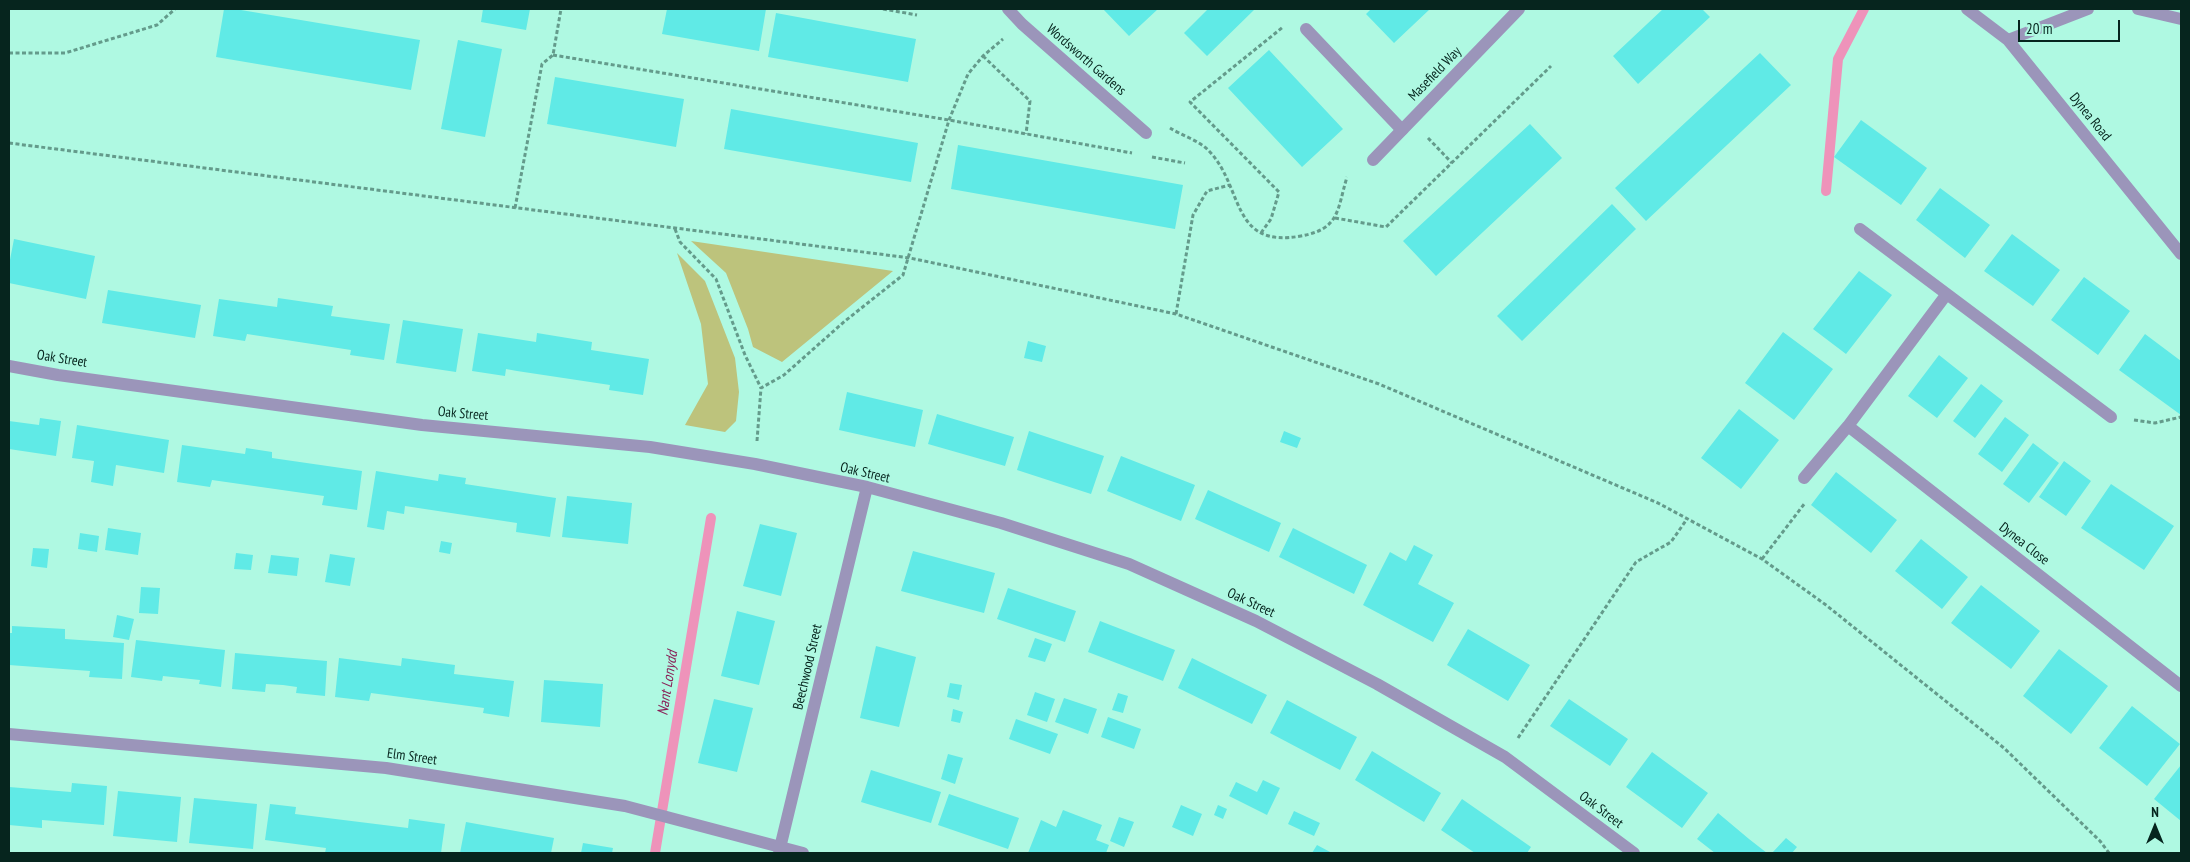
<!DOCTYPE html>
<style>
body{margin:0}
#map{position:relative;width:2190px;height:862px;overflow:hidden;background:#aff9e2;font-family:"PT Sans Narrow",sans-serif}
canvas{display:block}
.frame{position:absolute;inset:0;border:10px solid #06251e;pointer-events:none}
.north{position:absolute;left:2130px;top:802px;width:50px;height:50px;-webkit-text-stroke:4px #aff9e2;paint-order:stroke;rotate:0deg;font-size:14px;font-weight:700;line-height:20px;text-align:center;color:#06251e}
.north::after{content:'';display:block;margin:auto;width:18px;height:22px;background:#06251e;clip-path:polygon(50% 0,100% 100%,50% 72%,0 100%)}
.scale{position:absolute;left:2018px;top:20px;width:102px;height:22px;box-sizing:border-box;border:2px solid #06251e;border-top:0;padding-left:6px;font-size:15px;line-height:18px;white-space:nowrap;color:#06251e;-webkit-text-stroke:4px #aff9e2;paint-order:stroke}
</style>
<div id="map">
<canvas width="2190" height="862"></canvas>
<div class="frame"></div>
<div class="north">N</div>
<div class="scale">20 m</div>
</div>
<script>
const ctx = document.querySelector('canvas').getContext('2d');
ctx.lineJoin = 'round';
function fillPath(path, color) { ctx.fillStyle = color; ctx.fill(path, 'evenodd'); }
function trace(path, color, width, dash) { ctx.strokeStyle = color; ctx.lineWidth = width; ctx.lineCap = dash ? 'butt' : 'round'; ctx.setLineDash(dash || []); ctx.stroke(path); }
function label(font, color, halo, rows, align = 'center') {
  ctx.font = font + ' "PT Sans Narrow",sans-serif'; ctx.lineWidth = 4; ctx.setLineDash([]); ctx.textBaseline = 'middle'; ctx.strokeStyle = halo; ctx.fillStyle = color; for (const [text, x, y, turn = 0] of rows) {
    ctx.save(); ctx.translate(x, y); ctx.rotate((+turn || 0) * Math.PI / 180); ctx.textAlign = isNaN(turn) ? turn : align; if (halo) ctx.strokeText(text, 0, 0); ctx.fillText(text, 0, 0); ctx.restore();
  }
}
const green = new Path2D(`
 M691 241 893 271 782 362 753 347 748 329 726 273Z
 M677 253 705 281 735 358 739 392 736 421 725 432 685 425 708 384 701 324Z`);
const stream = new Path2D(`
 M1826 191 1838 59 1864 9
 M655 853 711 518`);
const building = new Path2D(`
 M224 9H235L420 40 411 90 216 57Z
 M483 9H530L526 30 481 22Z
 M667 9H766L759 51 662 34Z
 M1103 9H1158L1129 36Z
 M1208 9H1255L1207 56 1184 33Z
 M1371 9H1430L1394 43 1366 14Z
 M1663 9H1702L1710 17 1638 84 1613 56Z
 M776 13 916 39 908 82 768 57Z
 M458 40 502 49 485 137 441 129Z
 M1269 50 1343 129 1302 167 1228 88Z
 M1760 53 1791 85 1646 221 1615 188Z
 M555 77 684 99 676 147 547 124Z
 M731 109 918 143 911 182 724 149Z
 M1861 120 1927 168 1901 205 1834 157Z
 M1530 124 1562 158 1436 276 1403 241Z
 M958 145 1183 185 1175 229 951 189Z
 M1940 188 1990 225 1965 258 1916 220Z
 M1612 204 1636 229 1522 341 1497 316Z
 M2012 234 2060 270 2033 306 1984 271Z
 M14 239 95 256 86 299 9 283V265Z
 M1859 271 1892 295 1846 354 1813 329Z
 M2084 277 2130 311 2098 355 2051 320Z
 M108 290 201 305 195 338 102 323Z
 M278 298 333 306 331 316 390 324 384 360 350 355 351 350 247 334 245 341 213 336 219 299 277 307Z
 M403 320 463 329 456 372 396 363Z
 M1783 332 1833 369 1794 420 1745 383Z
 M478 333 536 342 537 333 592 342 591 350 649 359 643 395 609 390 610 385 517 371 506 369 505 376 472 371Z
 M2145 334 2181 361V415L2119 370Z
 M1028 341 1046 346 1042 362 1024 358Z
 M1939 355 1968 378 1937 418 1908 396Z
 M1981 384 2003 401 1975 438 1953 421Z
 M847 392 923 410 915 447 839 430Z
 M1739 409 1779 440 1741 489 1701 458Z
 M937 414 1014 437 1005 466 928 444Z
 M2005 417 2029 435 2002 472 1978 454Z
 M40 418 61 421 56 456 9 449V421L39 425Z
 M77 425 169 440 164 473 116 465 113 486 91 482 94 461 72 458Z
 M1029 431 1104 456 1091 494 1017 470Z
 M1284 431 1301 438 1297 448 1280 442Z
 M2033 443 2059 463 2029 503 2003 484Z
 M182 445 245 454 246 448 272 452V458L362 471 357 510 322 505 324 496 212 480 210 487 177 482Z
 M1121 456 1195 485 1181 521 1107 491Z
 M2064 461 2091 481 2066 516 2039 497Z
 M376 471 438 481 439 474 466 478 465 484 556 498 550 537 516 532 517 523 405 506 404 514 387 511 384 530 367 527Z
 M1836 472 1897 520 1871 553 1811 505Z
 M2111 484 2174 526 2144 570 2081 528Z
 M1208 490 1281 523 1269 552 1195 519Z
 M567 496 632 503 628 544 562 537Z
 M760 524 797 533 781 596 743 586Z
 M108 528 141 533 138 555 105 550Z
 M1293 528 1367 565 1354 594 1279 557Z
 M80 533 99 536 97 552 78 549Z
 M1921 539 1968 577 1942 609 1895 571Z
 M441 541 452 543 450 554 439 552Z
 M1414 545 1433 555 1418 584 1454 603 1433 642 1363 605 1390 552 1406 561Z
 M33 548 49 549 47 568 31 566Z
 M913 551 995 573 984 613 901 591Z
 M236 553 253 555 251 570 234 569Z
 M330 554 355 558 350 586 325 582Z
 M271 555 299 558 297 576 268 573Z
 M1981 585 2040 631 2011 669 1951 623Z
 M141 587 160 588 158 614 139 613Z
 M1008 588 1076 611 1065 642 997 619Z
 M737 611 775 621 759 685 721 676Z
 M117 615 134 619 129 640 113 637Z
 M1100 621 1175 650 1163 681 1088 652Z
 M12 626 65 629V639L124 643 122 679 89 677 90 671 9 665V633H12Z
 M1468 629 1530 665 1508 701 1447 665Z
 M1035 638 1052 644 1045 662 1028 657Z
 M136 640 225 650 221 687 199 684 200 680 163 676 162 681 131 677Z
 M876 646 916 657 899 727 860 718Z
 M2059 649 2108 686 2071 734 2023 696Z
 M235 653 327 661 325 696 296 693 297 687 283 685 266 684 265 692 232 689Z
 M339 658 401 666 402 658 455 665 454 674 514 681 509 717 483 713 484 708 371 693 369 701 335 697Z
 M1192 658 1267 695 1252 724 1178 688Z
 M544 680 603 684 600 727 541 722Z
 M950 683 962 685 959 700 947 697Z
 M1035 692 1055 699 1047 722 1027 715Z
 M1118 693 1128 696 1123 713 1112 710Z
 M1064 698 1097 709 1088 734 1055 722Z
 M714 699 753 708 737 772 698 763Z
 M1569 699 1628 739 1610 766 1550 726Z
 M1287 700 1357 737 1340 770 1270 733Z
 M2132 706 2180 744 2147 786 2099 748Z
 M953 709 963 712 960 723 951 721Z
 M1108 717 1141 729 1134 749 1101 737Z
 M1016 719 1058 734 1050 754 1009 739Z
 M1372 751 1441 793 1424 822 1355 780Z
 M1652 752 1708 793 1682 828 1626 787Z
 M948 754 963 758 955 784 941 779Z
 M2181 765V821L2154 799Z
 M871 770 941 792 931 823 861 802Z
 M1263 780 1280 788 1267 815 1229 796 1236 782 1257 792Z
 M72 783 107 786 104 825 42 820V828L9 825V787L71 792Z
 M118 791 181 797 177 842 113 836Z
 M949 794 1019 818 1008 849 938 825Z
 M194 798 257 804 253 849 189 843Z
 M1462 799 1531 847 1527 853H1475L1441 830Z
 M270 804 296 807 295 814 408 828 409 819 445 824 441 853H325L326 848 265 840Z
 M1181 805 1202 814 1193 836 1172 827Z
 M1218 805 1227 809 1223 819 1214 815Z
 M1063 810 1102 825 1096 840 1109 845 1106 853H1028L1041 820 1056 827Z
 M1294 811 1320 823 1314 836 1288 824Z
 M1718 813 1749 839 1767 853H1715L1697 839Z
 M1119 817 1134 822 1124 847 1110 841Z
 M466 822 554 838 551 853H460Z
 M1786 838 1797 847 1792 853H1772Z
 M583 843 613 848 612 853H581Z
 M1317 845 1332 853H1312Z`);
const path = new Path2D(`
 M883 9 917 15
 M9 53H65L157 25 175 9
 M553 55 949 120 1132 153
 M983 56 1030 101 1026 134
 M1170 128C1181 135 1200 141 1209 151 1244 187 1230 249 1301 236 1340 229 1337 210 1347 177
 M1428 138 1452 163
 M9 143 910 258 1176 314 1379 384 1658 503 1762 559 1826 605 2004 748 2100 841 2109 853
 M1152 157 1185 163
 M515 208 542 64 553 55 561 9
 M1335 218 1386 227 1551 66
 M675 229 680 242 716 279 745 355 761 388
 M1261 233 1271 219 1279 192 1190 102 1283 27
 M1176 314 1193 215 1207 191 1230 185
 M2134 420 2155 423 2181 417
 M757 441 761 388 784 375 845 321 903 275 949 120 968 74 983 56 1003 39
 M1762 559 1805 503
 M1518 738 1636 562 1671 542 1687 519`);
const lane = new Path2D(`
 M1306 29 1402 130`);
const street = new Path2D(`
 M1008 9 1022 24 1146 133
 M1967 9 2008 40 2181 254
 M2138 9 2181 19
 M2008 40 2088 9
 M1373 160 1519 9
 M1860 229 2111 417
 M1946 295 1848 426 2181 686
 M9 366 58 375 422 425 650 447 755 464 867 487 1001 523 1129 564 1256 621 1377 684 1505 757 1634 853
 M1804 478 1848 426
 M9 734 386 768 625 806 803 853
 M779 852 867 487`);
const streetNames = [
 ["Wordsworth Gardens",1086,60,41],
 ["Masefield Way",1435,74,-46],
 ["Dynea Road",2090,117,51],
 ["Oak Street",62,359,9],
 ["Oak Street",463,414,5],
 ["Oak Street",865,473,13],
 ["Dynea Close",2024,544,38],
 ["Oak Street",1251,603,25],
 ["Beechwood Street",808,667,-77],
 ["Elm Street",412,757,8],
 ["Oak Street",1601,810,37]
];
const waterNames = [
 ["Nant Lonydd",668,683,-81]
];
fillPath(green, '#bdc37c');
trace(stream, '#ee93ba', 10);
fillPath(building, '#60eae6');
trace(path, '#649b8b', 3, [4, 2.5]);
trace(lane, '#9b95ba', 12);
trace(street, '#9b95ba', 12);
label('14px', '#06251e', '#aff9e2', streetNames);
label('italic 15px', '#892057', '#aff9e2', waterNames);
</script>
